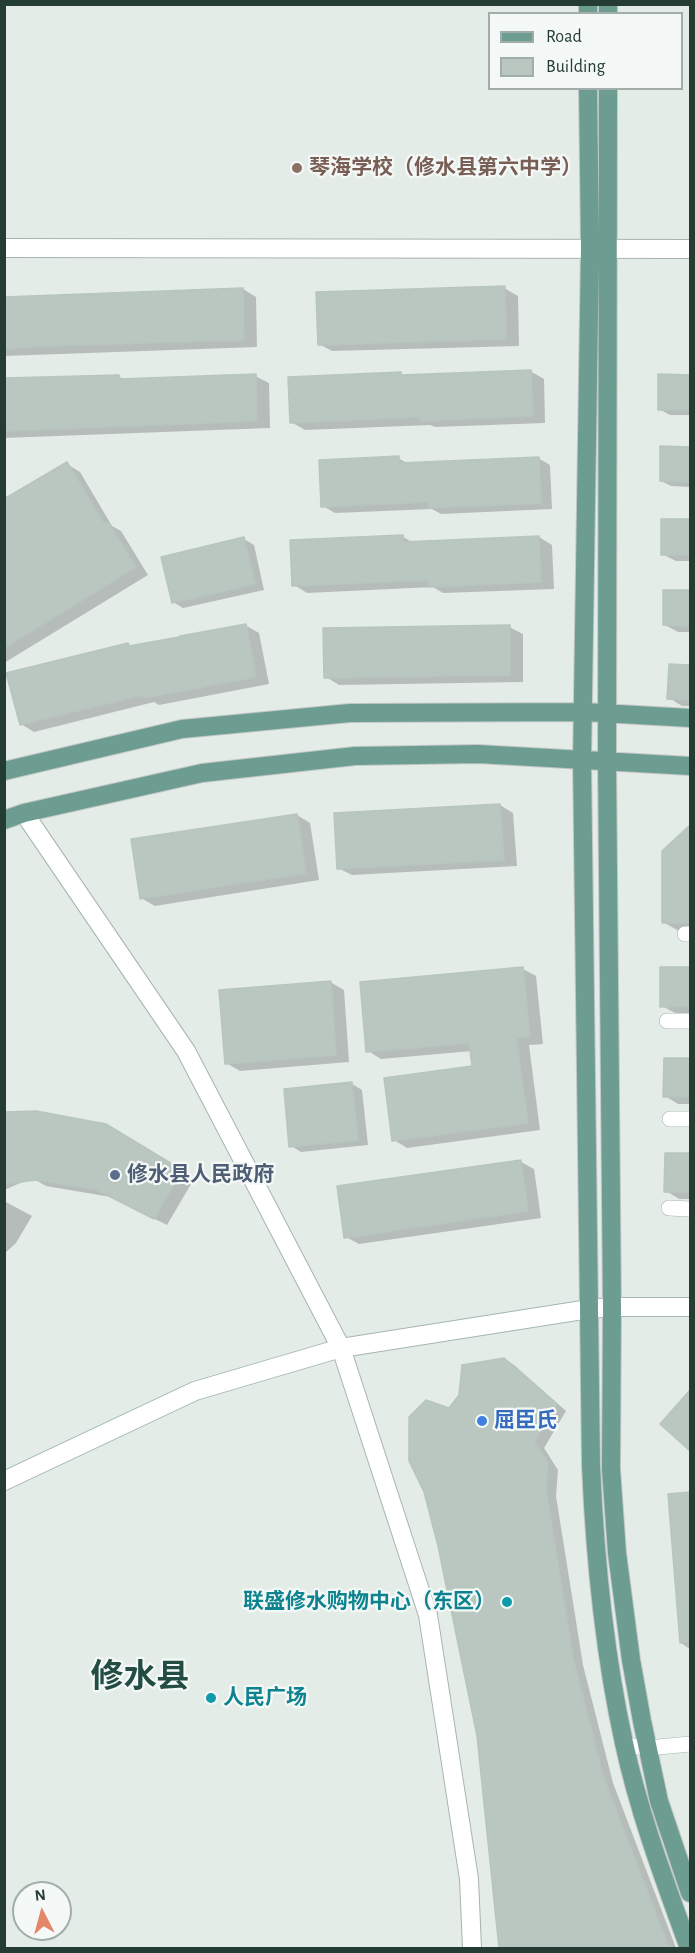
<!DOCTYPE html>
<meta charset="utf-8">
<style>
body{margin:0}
#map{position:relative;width:695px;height:1953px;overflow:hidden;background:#e4ece8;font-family:"Alegreya Sans",sans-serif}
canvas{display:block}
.frame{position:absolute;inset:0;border:6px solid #253c35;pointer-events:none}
.legend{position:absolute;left:488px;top:12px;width:195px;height:78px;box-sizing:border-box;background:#f4f9f7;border:2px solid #a1ada9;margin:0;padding:8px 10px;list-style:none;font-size:18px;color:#253c35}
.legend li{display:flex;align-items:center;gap:12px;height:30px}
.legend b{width:30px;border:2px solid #a1ada9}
.north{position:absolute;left:12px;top:1881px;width:60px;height:60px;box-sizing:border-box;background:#f4f9f7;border:2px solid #a1ada9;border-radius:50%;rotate:354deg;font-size:16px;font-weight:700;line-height:24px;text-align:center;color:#253c35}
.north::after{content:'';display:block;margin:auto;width:21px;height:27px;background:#e4866a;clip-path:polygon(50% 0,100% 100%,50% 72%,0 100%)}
</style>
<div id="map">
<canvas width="695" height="1953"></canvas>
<div class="frame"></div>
<ul class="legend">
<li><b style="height:8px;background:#6d9d90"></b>Road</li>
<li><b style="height:16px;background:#bac7c1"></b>Building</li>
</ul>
<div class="north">N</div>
</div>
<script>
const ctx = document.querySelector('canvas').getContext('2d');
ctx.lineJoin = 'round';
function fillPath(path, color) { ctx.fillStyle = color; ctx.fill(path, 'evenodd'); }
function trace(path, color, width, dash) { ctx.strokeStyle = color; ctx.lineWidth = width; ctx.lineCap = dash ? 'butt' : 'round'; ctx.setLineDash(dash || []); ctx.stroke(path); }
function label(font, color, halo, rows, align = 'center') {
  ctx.font = font + ' "Alegreya Sans","Noto Sans SC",sans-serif'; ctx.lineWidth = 4.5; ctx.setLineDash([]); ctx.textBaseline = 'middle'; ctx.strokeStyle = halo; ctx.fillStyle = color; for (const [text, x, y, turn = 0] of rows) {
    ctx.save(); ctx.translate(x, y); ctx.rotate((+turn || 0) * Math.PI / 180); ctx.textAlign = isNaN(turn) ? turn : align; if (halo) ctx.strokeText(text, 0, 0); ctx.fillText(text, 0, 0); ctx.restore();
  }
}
const shadow = new Path2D(`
 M504 288 518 296 519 346 332 351 319 344Z
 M243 289 256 297 257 347 4 356V298Z
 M530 371 544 379 545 423 435 427 430 425 305 430 291 422 400 374 406 377Z
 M118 376 125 380 255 376 269 383 270 428 4 438V380Z
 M660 376H690V415H670L659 409Z
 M661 448H690V487L671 486 661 481Z
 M398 458 409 464 538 458 550 465 552 509 441 514 432 509 335 513 323 506Z
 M67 464 80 472 112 526 121 531 148 575 4 663V501Z
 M663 521H690V561H676L662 554Z
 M403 537 414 543 539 537 552 545 554 589 443 593 433 587 307 593 294 585Z
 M244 539 254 545 264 590 183 608 173 602Z
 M665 591 690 592V632H678L665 625Z
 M245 625 259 633 269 684 159 705 154 702 34 732 21 724 128 644 133 647 182 640Z
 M509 627 523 634V682L339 685 326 677Z
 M670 666 690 667V706H682L669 698Z
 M500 805 513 813 517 866 352 875 338 868Z
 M297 815 310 823 319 880 155 906 141 898Z
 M690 827V930H677L663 922 664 852Z
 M523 969 536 976 543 1044 529 1045 540 1130 407 1148 394 1140 474 1067 472 1051 381 1059 368 1051Z
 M662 969H690V1013H675L662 1006Z
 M330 982 344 990 349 1062 240 1071 226 1063Z
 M665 1060H690V1104H678L665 1096Z
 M352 1084 362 1090 368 1145 301 1152 291 1146Z
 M4 1113 105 1126 194 1179 167 1225 111 1197 46 1186 32 1178 4 1190Z
 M666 1154H690V1199H679L666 1191Z
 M521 1162 534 1169 541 1218 359 1244 346 1237Z
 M4 1201 32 1216 16 1243 4 1254Z
 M504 1359 514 1365 566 1411 544 1448 558 1470 556 1496 583 1665 613 1783 676 1948H500L478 1736 449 1410Z
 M690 1392V1449L662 1424Z
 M690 1493V1649L681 1643 670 1495Z`);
const building = new Path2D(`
 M505 286 506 339 318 345 316 292Z
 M243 288 244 340 43 346 4 349V297Z
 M531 370 533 416 420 421V417L290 423 288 377 401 372V375Z
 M256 374 257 421 4 431V378L119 375V379Z
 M658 374 690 375V410H658Z
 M660 446 690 447V482L660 481Z
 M399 456V463L539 457 541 503 428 508V502L321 507 319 460Z
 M67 462 104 524 108 522 136 567 4 648V499Z
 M661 519H690V555H661Z
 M403 535V542L539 536 541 582 428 587V580L292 586 290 540Z
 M244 537 255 584 172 603 161 557Z
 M663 590H690V626L663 625Z
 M246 624 256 677 144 698 143 695 20 725 6 673 128 643 129 646 179 637 180 639V636Z
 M510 625V675L324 678 323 628Z
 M669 664 690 665V700L667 699Z
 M500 804 504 860 337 869 334 813Z
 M297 814 306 873 140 899 131 839Z
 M690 825V923H662V851Z
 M523 967 530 1037 516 1038 528 1123 392 1141 384 1078 472 1066 469 1043 366 1052 360 982Z
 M660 967H690V1006L660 1007Z
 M331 981 336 1055 225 1064 219 990Z
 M664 1058H690V1097H663Z
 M352 1082 358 1140 289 1147 284 1089Z
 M36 1111 106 1124 182 1170 154 1219 97 1190 36 1180 4 1184V1112Z
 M665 1153H690V1192H664Z
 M521 1160 528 1211 344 1238 337 1186Z
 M504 1358 557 1404 534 1442 548 1463 546 1489 573 1658 603 1776 669 1948H499L477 1736 438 1546 424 1492 409 1461V1417L426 1400 449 1408 459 1395 462 1365Z
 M690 1390V1451L660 1424Z
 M690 1492V1642L680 1643 668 1494Z`);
const minor = new Path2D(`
 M685 934H690
 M667 1021H690
 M670 1119H690
 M669 1208 690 1209
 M624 1745 648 1748 690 1744`);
const tertiary = new Path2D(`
 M4 248 690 249
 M24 813 186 1051 341 1348 428 1615 469 1879 472 1948`);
const secondary = new Path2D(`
 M4 1481 195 1391 341 1348 589 1309 612 1307H690`);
const primary = new Path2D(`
 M588 4V14
 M608 4V14
 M588 88 590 248 582 761 591 1466C595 1559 604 1652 624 1743 639 1813 665 1882 689 1948
 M608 88 607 762 612 1307 611 1469 617 1553 631 1660 642 1721 659 1801 690 1893
 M4 771 182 729 350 713 584 712 690 718
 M4 820 24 813 202 773 355 756 478 754 690 766`);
const markers = [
 [297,168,6,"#8d6e63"],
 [115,1175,6,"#5c6f8a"],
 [482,1421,6,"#3f7fe0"],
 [507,1602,6,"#0f9aa8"],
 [211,1698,6,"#0f9aa8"]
];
const educationNames = [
 ["琴海学校（修水县第六中学）",309,168]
];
const serviceNames = [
 ["修水县人民政府",127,1175]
];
const shopNames = [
 ["屈臣氏",494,1421]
];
const cultureNames = [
 ["联盛修水购物中心（东区）",495,1602],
 ["人民广场",223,1698,"left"]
];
const townNames = [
 ["修水县",140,1677]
];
fillPath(shadow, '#0003');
fillPath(building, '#bac7c1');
trace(building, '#b7c5bf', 1.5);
trace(minor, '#a7b4af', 16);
trace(tertiary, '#a7b4af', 20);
trace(secondary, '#a3b7b0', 20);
trace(primary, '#c2c8c6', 20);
trace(minor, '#fff', 15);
trace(tertiary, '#fff', 18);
trace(secondary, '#fff', 18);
trace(primary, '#6d9d90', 18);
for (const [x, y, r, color] of markers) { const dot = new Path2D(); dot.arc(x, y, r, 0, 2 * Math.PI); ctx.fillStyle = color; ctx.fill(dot); trace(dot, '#f4f9f7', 2); }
label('bold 21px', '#785e54', '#f4f9f7', educationNames, 'left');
label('bold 21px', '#4e5e75', '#f4f9f7', serviceNames, 'left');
label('bold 21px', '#366cbe', '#f4f9f7', shopNames, 'left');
label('bold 21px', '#0d838f', '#f4f9f7', cultureNames, 'right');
label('bold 33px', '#234c42', '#f4f9f7', townNames);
</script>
